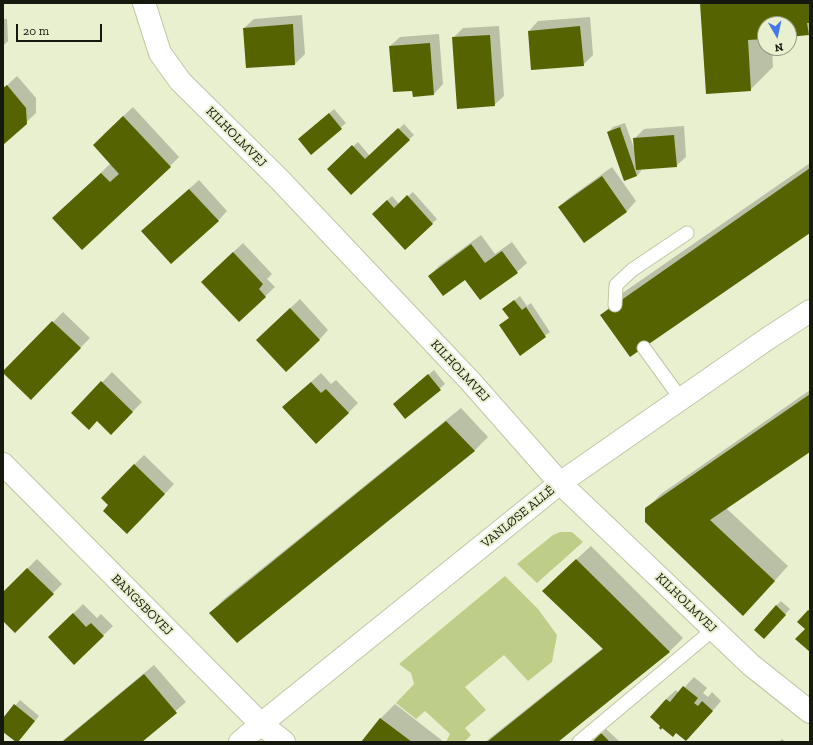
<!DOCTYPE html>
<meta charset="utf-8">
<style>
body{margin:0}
#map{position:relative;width:813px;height:745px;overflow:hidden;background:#e8f0cf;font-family:"Zilla Slab",serif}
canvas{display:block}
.frame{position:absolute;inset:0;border:4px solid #16190d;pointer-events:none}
.north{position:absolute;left:757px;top:16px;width:40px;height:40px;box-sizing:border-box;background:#e8f0cf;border:1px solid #949a81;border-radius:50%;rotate:171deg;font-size:11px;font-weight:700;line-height:16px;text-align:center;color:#16190d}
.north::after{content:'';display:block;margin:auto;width:14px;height:18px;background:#4378e9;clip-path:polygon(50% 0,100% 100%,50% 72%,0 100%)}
.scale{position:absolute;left:16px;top:24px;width:86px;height:18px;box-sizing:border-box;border:2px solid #16190d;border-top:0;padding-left:5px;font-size:12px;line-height:14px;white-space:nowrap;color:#16190d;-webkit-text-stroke:3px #e8f0cf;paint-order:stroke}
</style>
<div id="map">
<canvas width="813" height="745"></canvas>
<div class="frame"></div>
<div class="north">N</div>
<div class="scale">20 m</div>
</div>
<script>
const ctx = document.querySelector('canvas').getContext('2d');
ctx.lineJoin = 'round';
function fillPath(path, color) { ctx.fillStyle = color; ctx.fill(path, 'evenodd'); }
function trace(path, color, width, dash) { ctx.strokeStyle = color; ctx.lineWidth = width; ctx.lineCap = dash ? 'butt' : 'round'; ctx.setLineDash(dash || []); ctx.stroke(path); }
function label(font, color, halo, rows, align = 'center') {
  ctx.font = font + ' "Zilla Slab",serif'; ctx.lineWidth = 4; ctx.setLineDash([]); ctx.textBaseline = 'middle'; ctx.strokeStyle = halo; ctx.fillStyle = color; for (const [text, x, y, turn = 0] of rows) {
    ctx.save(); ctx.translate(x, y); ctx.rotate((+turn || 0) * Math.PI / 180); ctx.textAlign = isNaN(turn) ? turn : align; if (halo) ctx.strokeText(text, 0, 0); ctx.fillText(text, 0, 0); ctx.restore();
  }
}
const green = new Path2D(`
 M560 532H572L583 542 537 583 517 564 553 535Z
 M505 576 538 609 557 635 552 662 528 681 504 655 465 687 486 710 465 728 471 735 464 742H446L450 734 425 711 416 719 396 703 414 684 411 673 399 664Z`);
const shadow = new Path2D(`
 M701 3H810V32L808 34 789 36V24H765V48H772L773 67 750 90Z
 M302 15 305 54 295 64 246 67 244 28 254 19Z
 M590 17 593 55 583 65 529 31 538 21Z
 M3 19H7L8 41 3 46Z
 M499 26 504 96 494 105 453 38 463 28Z
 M439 34 443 84 434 94 413 90 390 46 400 37Z
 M17 76 36 98V113L3 144V89Z
 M133 107 179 157 170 166 63 209 111 163 103 135Z
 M334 109 346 123 311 153 299 139Z
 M625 123 635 151 634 139 644 129 684 126 686 157 676 166 641 169V171L637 176 608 132 613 127Z
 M404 124 414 135 351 194 328 169 358 142 370 156Z
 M810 163V232L602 315 624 292Z
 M612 167 636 201 627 211 584 241 559 207 569 198Z
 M199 180 227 211 218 221 152 222Z
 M413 192 437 219 405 248 378 209 392 196 399 204Z
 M481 235 495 254 512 242 527 263 517 272 465 279 429 276 439 266Z
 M243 243 272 274 267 279 275 287 239 321 212 272Z
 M520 296 527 306 531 303 550 332 520 354 500 325 510 317 503 309Z
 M300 299 328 330 319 340 267 330Z
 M63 312 90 338 31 398 4 372Z
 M434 370 445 384 405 418 394 404Z
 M112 372 142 402 111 434 97 420 73 413Z
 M321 373 331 384 336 380 358 403 348 413 293 398Z
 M810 390V450L726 508 788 566 756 601 646 509 661 494Z
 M461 408 488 437 474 451 210 613 224 599Z
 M144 455 174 484 137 524 110 505 134 465Z
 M591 546 683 638 669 652 556 742H485L603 648 557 577Z
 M37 559 62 584 15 631 3 620V593Z
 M781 601 790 609 769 633 776 606Z
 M83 604 97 618 101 614 113 626 74 663 49 637Z
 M154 665 186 702 140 742H61Z
 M694 677 707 688 703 693 708 697 712 692 721 701 696 730 666 699 676 690 679 693Z
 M20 700 39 716 22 737 3 731V720Z
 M395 704 444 742H362L381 718Z
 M606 729 620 742H594Z
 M782 739 786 742H778Z`);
const building = new Path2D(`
 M700 3H810V23H807L809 35 789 37V24H765V39L748 40 751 91 706 94Z
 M293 24 295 65 246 68 243 28Z
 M580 26 584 66 531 70 528 31Z
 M490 35 495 106 457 109 452 37Z
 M430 43 434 95 413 97 412 91 393 92 389 46Z
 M7 85 26 108 27 124 3 145V88Z
 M329 113 342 129 311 155 298 139Z
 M123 116 171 167 82 250 52 218 101 173 110 182 119 174 93 145Z
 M620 127 637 176 624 181 607 132Z
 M398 128 410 140 351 195 327 169 352 145 365 159Z
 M674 135 677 167 636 170 633 138Z
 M810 168V233L630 357 600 315Z
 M602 176 627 212 584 243 558 207Z
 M189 189 219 221 171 264 141 231Z
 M407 195 433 224 405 250 372 214 387 200 394 208Z
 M471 244 485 263 502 251 518 273 480 300 465 280 443 296 428 276Z
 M233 252 263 284 259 289 266 297 239 322 201 282Z
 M514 300 522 310 526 307 546 337 520 356 499 325 509 318 502 309Z
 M290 308 320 340 286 372 256 340Z
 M52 321 81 348 31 400 3 373V371Z
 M428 374 441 390 405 419 393 404Z
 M101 381 133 412 111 435 97 421 89 430 71 413Z
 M311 382 321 393 326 389 349 413 316 444 282 407Z
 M810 394V452L710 520 775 581 743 616 645 522V508Z
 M446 421 475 451 237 643 209 613Z
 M134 464 165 494 127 534 103 511 108 505 101 498Z
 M576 559 670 652 558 742H487L603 649 542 591Z
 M27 568 54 594 15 633 3 621V592Z
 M776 605 786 615 764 639 754 630Z
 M808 610 810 611V652L795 639 805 629 797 622Z
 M73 613 86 627 91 623 104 636 74 665 48 637Z
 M144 674 177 713 142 742H62Z
 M683 686 698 698 694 703 698 706 702 701 713 711 686 741 676 733 673 737 662 728 661 730 659 728 660 726 650 717 666 699 670 702Z
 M14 704 35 721 18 742H16L3 732V718Z
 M380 718 412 742H361Z
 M601 733 610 742H592Z`);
const lane = new Path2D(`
 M615 305 616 285 632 270 687 233
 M644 348 681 399
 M579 742 714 629`);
const street = new Path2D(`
 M144 3 160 53 180 81 280 180 471 382 560 483 751 665 810 712
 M3 464 261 724 284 742
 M240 742 261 724 560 483 767 339 810 311`);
const streetNames = [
 ["KILHOLMVEJ",236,137,45],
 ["KILHOLMVEJ",460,371,47],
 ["VANLØSE ALLÉ",518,517,-39],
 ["KILHOLMVEJ",686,603,44],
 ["BANGSBOVEJ",142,605,45]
];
fillPath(green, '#bece88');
fillPath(shadow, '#0003');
fillPath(building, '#566400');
trace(lane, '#bfc7a7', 15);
trace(street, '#bfc7a7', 24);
trace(lane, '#fff', 13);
trace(street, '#fff', 22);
label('13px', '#16190d', '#e8f0cf', streetNames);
</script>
